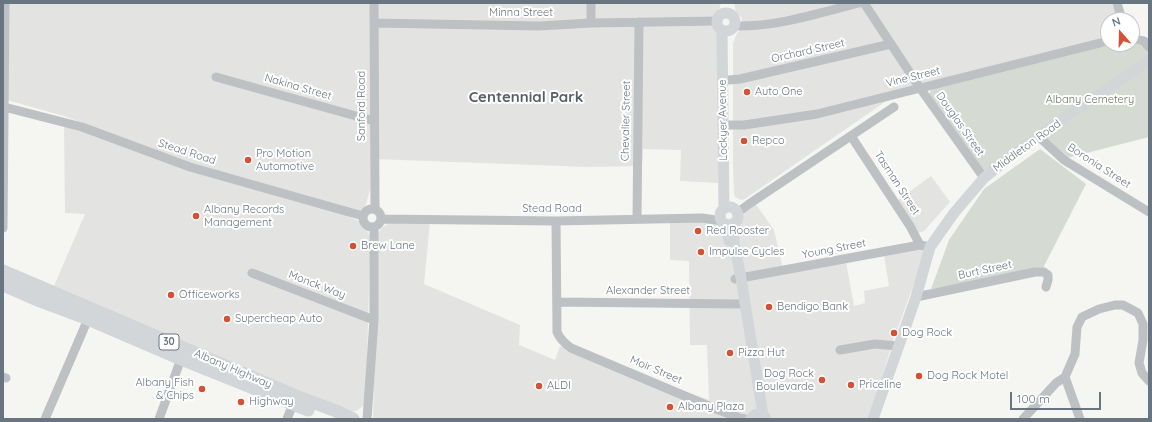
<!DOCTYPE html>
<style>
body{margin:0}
#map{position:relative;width:1152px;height:422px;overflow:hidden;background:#f5f5f2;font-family:Quicksand,sans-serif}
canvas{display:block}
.frame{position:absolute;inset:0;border:4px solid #677680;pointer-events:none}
.north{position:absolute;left:1100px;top:12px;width:40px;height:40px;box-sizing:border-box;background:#fff;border:1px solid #c2c8cc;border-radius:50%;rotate:340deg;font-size:11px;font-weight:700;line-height:16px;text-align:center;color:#677680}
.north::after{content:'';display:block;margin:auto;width:14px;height:18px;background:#d35134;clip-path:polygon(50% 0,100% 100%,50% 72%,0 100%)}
.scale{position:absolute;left:1010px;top:392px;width:91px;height:18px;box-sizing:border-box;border:2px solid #677680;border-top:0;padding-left:5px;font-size:12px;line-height:14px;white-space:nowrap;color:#677680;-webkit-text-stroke:3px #fff;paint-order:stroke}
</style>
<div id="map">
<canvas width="1152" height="422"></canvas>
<div class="frame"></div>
<div class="north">N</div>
<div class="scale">100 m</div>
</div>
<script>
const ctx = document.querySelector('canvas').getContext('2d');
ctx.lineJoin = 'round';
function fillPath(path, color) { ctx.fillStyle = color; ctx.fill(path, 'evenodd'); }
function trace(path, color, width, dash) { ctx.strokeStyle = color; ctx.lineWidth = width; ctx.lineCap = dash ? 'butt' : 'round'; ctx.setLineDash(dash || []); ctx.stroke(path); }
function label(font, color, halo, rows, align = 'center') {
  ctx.font = font + ' Quicksand,sans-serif'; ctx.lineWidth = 4; ctx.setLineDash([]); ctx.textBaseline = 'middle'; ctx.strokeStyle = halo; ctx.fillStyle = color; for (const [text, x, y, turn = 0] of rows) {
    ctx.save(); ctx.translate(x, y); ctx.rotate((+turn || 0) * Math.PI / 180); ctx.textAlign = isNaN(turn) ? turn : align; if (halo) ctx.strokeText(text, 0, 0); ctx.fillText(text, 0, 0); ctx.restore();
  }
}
const built = new Path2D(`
 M7 3H372L370 189 366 204 363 209 357 212 191 164 64 116 7 100Z
 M376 3H721L718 13 714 17V26L718 33V183L680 181 681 150 643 149 642 166 588 167 374 159Z
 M734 3H1114L1118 20H1108V38L905 88 752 194 745 199 741 200 735 197 734 193 733 170V43L737 33 741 30 742 18 736 13Z
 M64 125 346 215 358 221 365 226 369 235 370 247 366 398 363 406 356 411H345L54 286 85 214 65 213Z
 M931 176 950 202 924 231 918 233 898 200Z
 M755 203 774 230 784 273 846 262 854 306 865 303 864 291 889 286 884 255 917 248 923 250 925 254 894 338 869 419H373L378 234 382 227 391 223 430 221 424 284 520 325 519 345 555 360 560 346 709 400 707 345H690L689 261 670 260V222H702L714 224 730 229 737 227 746 210Z`);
const green = new Path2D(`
 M1132 40 1141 43 1149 52V137L1067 158 1038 133 988 170 981 171 930 95V91L933 88 1108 44H1132Z
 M1040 149 1086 184 1042 270 931 289 949 240 984 189Z`);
const minor = new Path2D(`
 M374 3 375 209
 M591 3V23
 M864 3 920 88 984 178
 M1117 3 1122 20
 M374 23 539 26 591 23 717 21
 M735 26C777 27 819 13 859 3
 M1132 38 1144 41 1149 47
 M216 77 374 121
 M729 80 740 79 891 44
 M4 107 82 127 190 167 363 216
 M722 125H744L817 114 1108 41
 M851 136 910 226 920 245
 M1038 136 1064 160 1149 212
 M363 218a9 9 0 1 1 18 0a9 9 0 1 1-18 0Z
 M737 213 749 204 894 107
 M381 219 556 221 702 218 722 221
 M637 219 639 22
 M556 221 557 332C560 339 564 343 571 348L711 407 740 418 745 419
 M3 228 5 3
 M252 273 374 320
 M735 279 920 245 930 247
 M916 297 1035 272H1044L1048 275V280L1046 287
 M557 302 739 304
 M840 350 875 344 898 346
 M3 377 6 378
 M1065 377 1080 419
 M45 419 88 319
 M159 419 181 359
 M287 419 293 404
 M367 419 374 320V227
 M1023 419 1056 383 1065 377 1075 354 1077 327 1082 317 1099 309 1115 305H1123L1138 313 1143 324V340L1139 363 1142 373 1149 381`);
const major = new Path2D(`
 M717 22a9 9 0 1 1 18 0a9 9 0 1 1-18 0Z
 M722 31 724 209
 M720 216a9 9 0 1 1 18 0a9 9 0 1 1-18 0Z
 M734 223V243L741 278 763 415
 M726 224 729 241
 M751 419C755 412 763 412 766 419
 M873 419 916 297 930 247 954 213 984 178 995 169 1038 136 1149 61`);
const highway = new Path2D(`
 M3 271 296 396 336 411 353 419
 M3 285 40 301 88 319 181 359 308 410`);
const markers = [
 [747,92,4,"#d35134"],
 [744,141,4,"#d35134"],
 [248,160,4,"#d35134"],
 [196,216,4,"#d35134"],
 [698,231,4,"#d35134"],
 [353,246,4,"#d35134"],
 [701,252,4,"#d35134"],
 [171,295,4,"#d35134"],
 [769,307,4,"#d35134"],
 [227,319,4,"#d35134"],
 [894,333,4,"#d35134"],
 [730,353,4,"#d35134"],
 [919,376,4,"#d35134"],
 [822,380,4,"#d35134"],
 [851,385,4,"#d35134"],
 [539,386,4,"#d35134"],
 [202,389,4,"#d35134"],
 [241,402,4,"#d35134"],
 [670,407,4,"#d35134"]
];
const shields = [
 [169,342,20]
];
const shieldNames = [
 ["30",169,342]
];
const streetNames = [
 ["Minna Street",521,13],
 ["Orchard Street",808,51,-13],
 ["Vine Street",913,77,-14],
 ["Nakina Street",298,87,16],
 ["Sanford Road",362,106,-90],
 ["Lockyer Avenue",723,120,-91],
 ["Chevalier Street",626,121,-89],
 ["Douglas Street",960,124,55],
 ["Middleton Road",1027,146,-36],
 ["Stead Road",187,152,18],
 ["Boronia Street",1099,166,33],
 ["Tasman Street",897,183,57],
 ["Stead Road",552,209],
 ["Young Street",834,249,-11],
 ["Burt Street",985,270,-12],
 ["Monck Way",317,285,21],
 ["Alexander Street",648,291],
 ["Albany Highway",233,369,23],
 ["Moir Street",656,370,23]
];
const poiNames = [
 ["Auto One",755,92],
 ["Repco",752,141],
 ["Pro Motion",256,154],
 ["Automotive",256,167],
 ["Albany Records",204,210],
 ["Management",204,223],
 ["Red Rooster",706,231],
 ["Brew Lane",361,246],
 ["Impulse Cycles",709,252],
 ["Officeworks",179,295],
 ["Bendigo Bank",777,307],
 ["Supercheap Auto",235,319],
 ["Dog Rock",902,333],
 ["Pizza Hut",738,353],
 ["Dog Rock",814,374,"right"],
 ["Boulevarde",814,387,"right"],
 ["Dog Rock Motel",927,376],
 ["Albany Fish",194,383,"right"],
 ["& Chips",194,396,"right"],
 ["Priceline",859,385],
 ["ALDI",547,386],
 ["Highway",249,402],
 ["Albany Plaza",678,407]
];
const parkNames = [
 ["Albany Cemetery",1090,100]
];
const districtNames = [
 ["Centennial Park",526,97]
];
fillPath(built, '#e3e4e2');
fillPath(green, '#d5dad2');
trace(minor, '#bdc1c4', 9);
trace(major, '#d2d6d9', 11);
trace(highway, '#d2d6d9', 13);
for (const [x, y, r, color] of markers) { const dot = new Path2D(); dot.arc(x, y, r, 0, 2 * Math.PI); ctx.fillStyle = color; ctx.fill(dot); trace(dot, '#fff', 1.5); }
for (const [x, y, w] of shields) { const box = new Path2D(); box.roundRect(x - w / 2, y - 8, w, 16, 3); ctx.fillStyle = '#fff'; ctx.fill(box); trace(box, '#677680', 1); }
label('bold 10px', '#677680', null, shieldNames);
label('11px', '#677680', '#fff', streetNames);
label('11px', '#677680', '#fff', poiNames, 'left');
label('11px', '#6a7865', '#fff', parkNames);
label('bold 15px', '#545f66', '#fff', districtNames);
</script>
